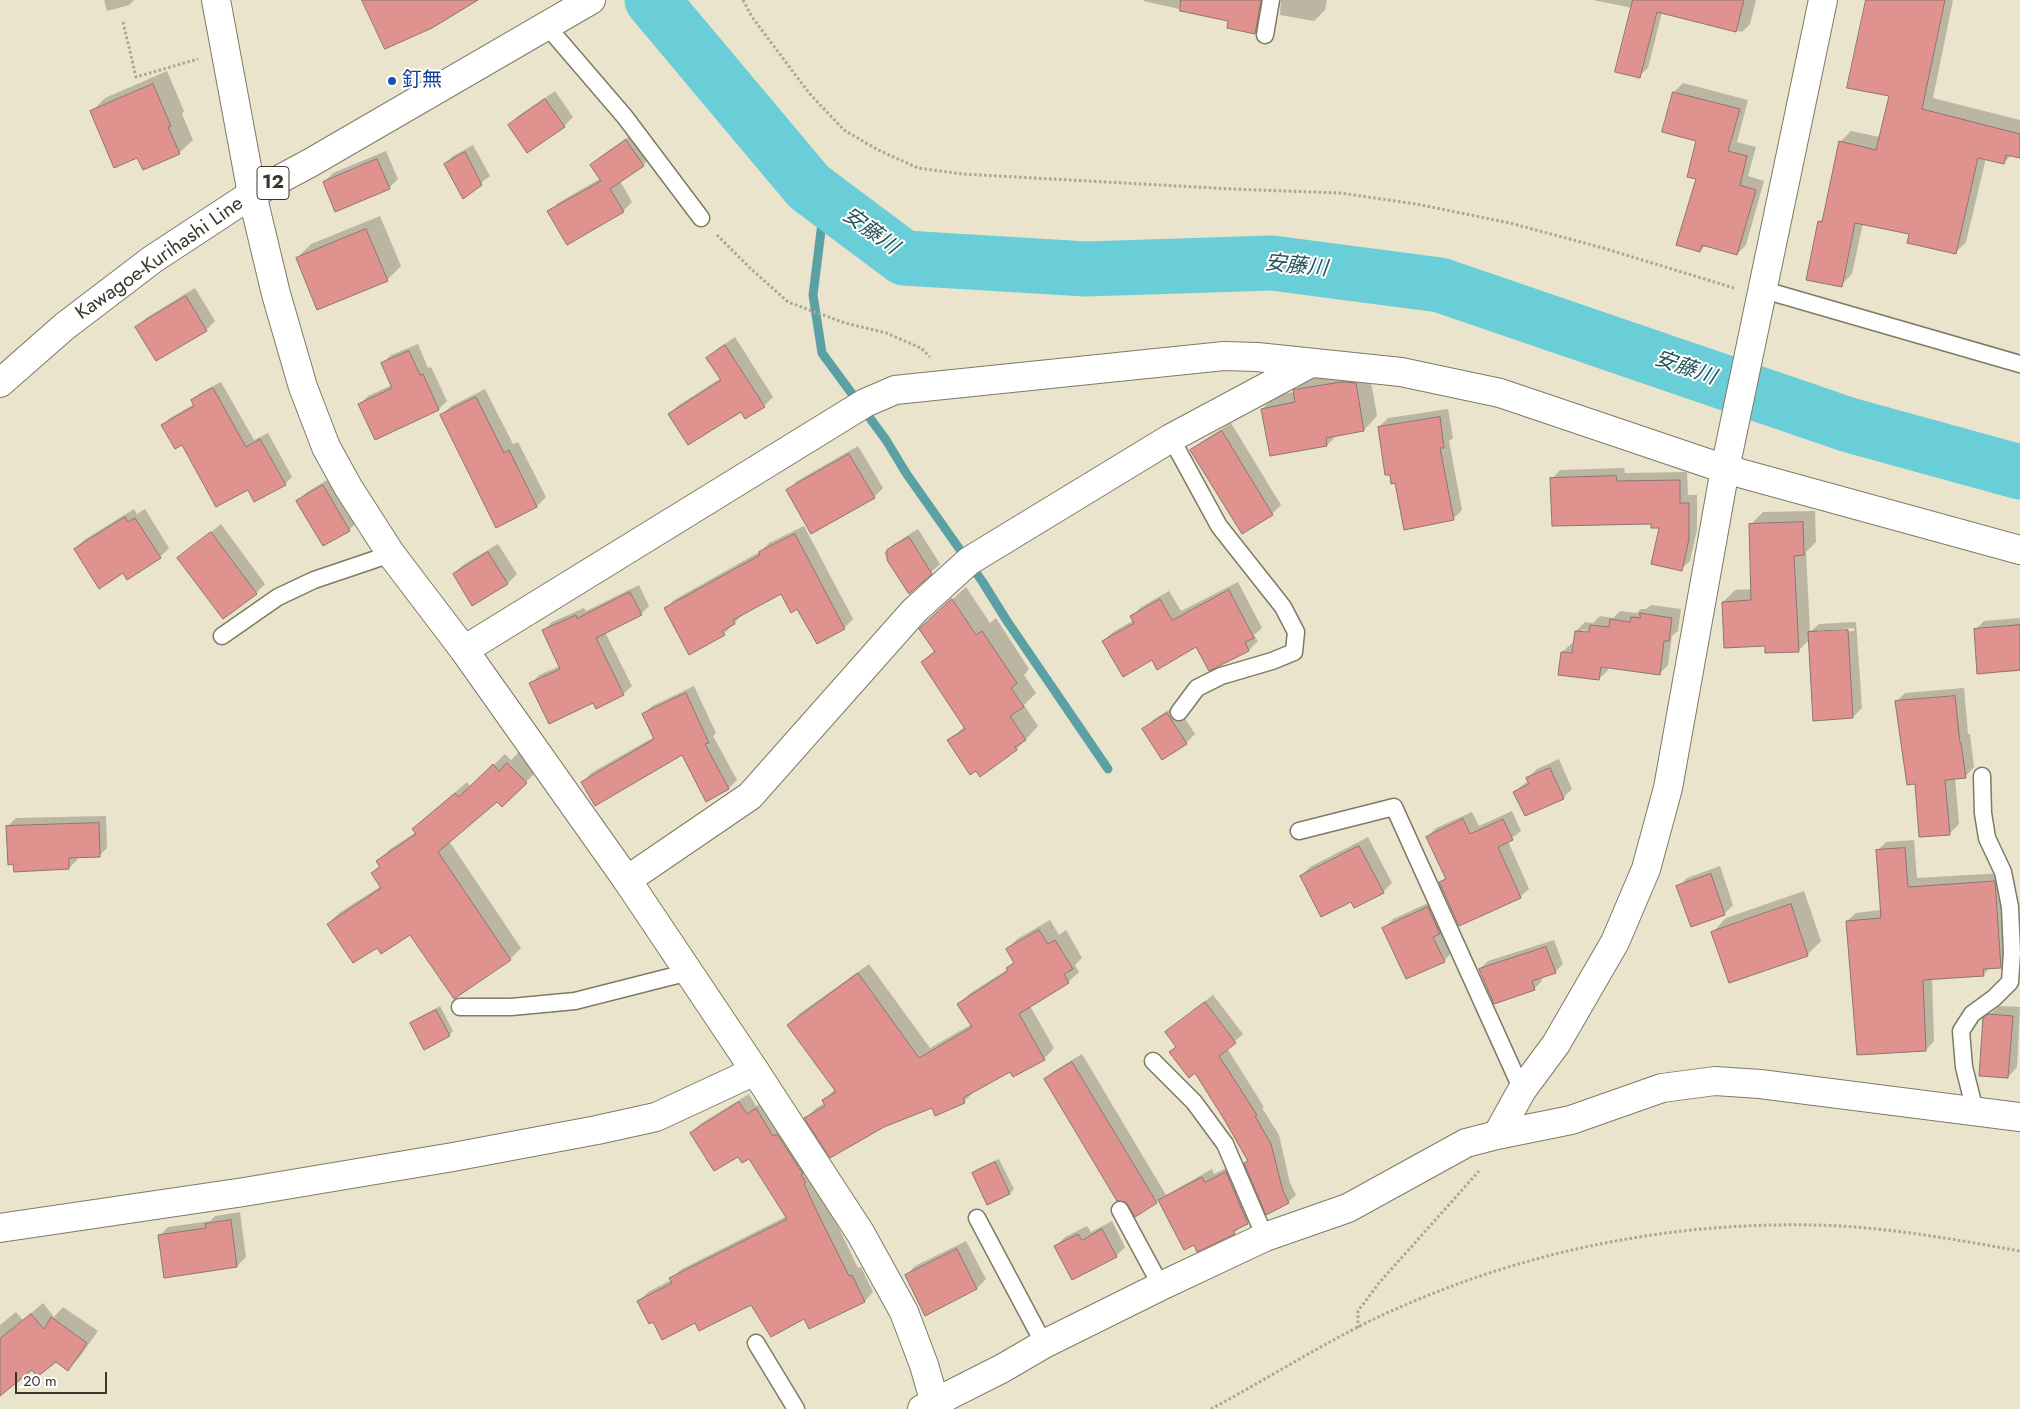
<!DOCTYPE html>
<meta charset="utf-8">
<style>
body{margin:0}
#map{position:relative;width:2020px;height:1409px;overflow:hidden;background:#e9e4cb;font-family:Jost,sans-serif}
canvas{display:block}
.scale{position:absolute;left:15px;top:1372px;width:92px;height:22px;box-sizing:border-box;border:2px solid #38362d;border-top:0;padding-left:6px;font-size:15px;line-height:18px;white-space:nowrap;color:#38362d;-webkit-text-stroke:4px #fff;paint-order:stroke}
</style>
<div id="map">
<canvas width="2020" height="1409"></canvas>
<div class="scale">20 m</div>
</div>
<script>
const ctx = document.querySelector('canvas').getContext('2d');
ctx.lineJoin = 'round';
function fillPath(path, color) { ctx.fillStyle = color; ctx.fill(path, 'evenodd'); }
function trace(path, color, width, dash) { ctx.strokeStyle = color; ctx.lineWidth = width; ctx.lineCap = dash ? 'butt' : 'round'; ctx.setLineDash(dash || []); ctx.stroke(path); }
function label(font, color, halo, rows, align = 'center') {
  ctx.font = font + ' Jost,"Noto Sans JP",sans-serif'; ctx.lineWidth = 4; ctx.setLineDash([]); ctx.textBaseline = 'middle'; ctx.strokeStyle = halo; ctx.fillStyle = color; for (const [text, x, y, turn = 0] of rows) {
    ctx.save(); ctx.translate(x, y); ctx.rotate((+turn || 0) * Math.PI / 180); ctx.textAlign = isNaN(turn) ? turn : align; if (halo) ctx.strokeText(text, 0, 0); ctx.fillText(text, 0, 0); ctx.restore();
  }
}
const shadow = new Path2D(`
 M104 0H134L129 5 107 11Z
 M1144 0H1269L1266 22 1255 33 1230 20 1143 1Z
 M1281 0H1327L1325 10 1314 21 1280 15Z
 M1593 0H1756L1750 24 1742 32 1662 12 1648 68 1639 76 1633 8Z
 M1867 0H1953L1933 98 2020 120V157L2011 155 2004 163 1986 158 1966 242 1955 253 1910 233 1863 223 1852 274 1841 285 1819 222 1824 217 1840 142 1851 131 1880 137 1890 95Z
 M167 71 184 111 182 114 193 140 179 153 138 156 91 112 105 98Z
 M1683 83 1748 100 1737 142 1756 147 1748 176 1764 181 1746 245 1737 254 1706 245 1700 251 1697 178 1698 140 1674 92Z
 M555 91 573 117 564 126 527 152 509 125 518 116Z
 M635 132 652 156 643 165 620 181 632 202 623 211 549 212 558 203 601 178 592 165 601 156Z
 M473 145 490 176 463 197 445 164 453 156Z
 M386 151 398 179 389 188 324 182 333 173Z
 M380 216 401 266 387 280 297 258 311 244Z
 M195 288 215 321 206 330 137 327 146 318Z
 M735 337 773 397 764 406 741 411 669 414 679 405 721 378 708 358 717 349Z
 M418 344 428 368 431 367 447 401 439 409 376 438 360 404 368 396 392 385 382 364 391 355Z
 M1369 370 1377 416 1364 430 1337 435 1327 445 1262 409 1276 395 1294 392 1308 377Z
 M221 382 254 440 268 433 292 477 285 484 248 488 182 443 162 425 170 418 194 404 192 400 200 393Z
 M485 389 513 444 518 442 546 497 537 506 496 526 442 415 451 406Z
 M1448 409 1453 438 1449 441 1462 510 1453 519 1379 427 1388 418Z
 M1231 423 1281 505 1272 514 1191 451 1201 442Z
 M858 446 883 488 874 497 788 490 797 481Z
 M1624 468 1625 473 1687 472 1688 495H1697V530L1690 561 1681 569 1661 526 1552 479 1560 470Z
 M332 477 358 521 349 530 298 501 307 492Z
 M134 509 137 514 145 509 169 548 160 557 123 572 75 549 84 540Z
 M1815 511 1816 542 1806 552 1810 632 1819 624 1856 622 1862 708 1853 717 1810 639 1798 651 1766 645 1723 602 1735 590 1752 589 1751 524 1763 512ZM1854 628V631L1817 633V631Z
 M221 524 265 584 256 593 179 558Z
 M804 526 853 619 844 628 798 608 782 593 743 614 724 634 665 609 674 600 761 551 769 543Z
 M918 529 940 564 909 593 884 553 894 544Z
 M498 544 517 574 508 583 472 604 454 574 463 565Z
 M1238 582 1262 628 1254 635 1258 641 1249 650 1197 645 1153 658 1103 641 1113 632 1134 620 1132 616 1141 607 1169 591 1181 611Z
 M639 585 649 606 641 614 605 632 632 686 623 694 594 701 531 684 539 675 560 666 544 630 552 622 584 608 586 611Z
 M966 587 990 623 996 618 1029 669 1024 675 1036 693 1024 705 1038 726 1017 749 981 776 949 741 965 726 922 662 935 650 934 616Z
 M1651 605 1681 609 1678 631 1672 636 1668 665 1659 674 1608 667V670L1599 679 1562 652 1572 643 1575 644 1576 631 1585 622 1593 623 1600 616 1613 618 1620 611 1637 613 1641 609H1646ZM1582 630 1595 632 1582 633Z
 M2020 618V671L2004 672 1975 630 1984 621Z
 M694 686 716 733 713 736 737 780 729 788 707 800 682 753 583 782 591 773 654 737 643 714 652 706Z
 M1964 688 1968 734H1970L1974 767 1965 777 1955 778 1959 824 1949 834 1916 783 1896 702 1905 693Z
 M1176 705 1195 734 1186 743 1144 729 1153 720Z
 M519 752 537 771 502 806 497 801 449 841 521 948 510 959 411 933 377 946 328 924 339 913 381 886 372 873 380 865 378 861 389 850 416 832 425 819 467 782 471 787 505 754 511 760Z
 M1559 759 1572 789 1563 798 1514 792 1529 780 1528 778 1537 769Z
 M1512 811 1521 831 1508 841 1529 889 1520 897 1441 883 1446 877 1427 837 1436 828 1472 812 1479 826Z
 M106 816 107 848 99 856 77 857V860L69 868 8 826 16 818Z
 M1368 837 1392 883 1383 892 1351 901 1301 876 1310 867Z
 M1914 840 1917 878 2003 873 2009 958 2000 967 1990 968 1983 975 1932 978 1934 1041 1926 1050 1847 921 1856 913 1881 910 1877 851 1886 842Z
 M1720 866 1733 905 1724 914 1678 887 1687 878Z
 M1804 891 1821 941 1808 954 1730 981 1713 932 1726 918Z
 M1437 899 1453 951 1444 961 1384 928 1393 919Z
 M1050 920 1059 935 1066 930 1082 958 1075 965 1079 972 1068 982 1030 1006 1054 1048 1044 1059 1011 1070 974 1091 964 1102 806 1118 816 1108 825 1103 824 1100 835 1089 788 1025 799 1014 869 964 930 1048 972 1024 959 1004 969 994 1008 969 1014 961 1007 949 1017 939Z
 M1554 940 1563 964 1555 972 1541 977 1542 981 1534 989 1480 969 1488 961Z
 M1213 995 1243 1034 1227 1048 1264 1107 1262 1108 1279 1135 1290 1183 1296 1195 1288 1202 1245 1163 1249 1160 1196 1072 1166 1032Z
 M440 1006 453 1031 449 1035 412 1023 416 1019Z
 M1999 1006 2020 1007 2017 1067 2008 1077 1985 1019Z
 M1082 1054 1166 1195 1212 1169 1214 1174 1235 1164 1257 1213 1234 1233 1194 1243 1185 1248 1159 1199 1156 1202 1045 1079 1054 1071Z
 M749 1094 756 1106 765 1100 813 1174 858 1268 861 1267 873 1292 865 1301 809 1327 805 1318 751 1303 696 1321 653 1320 639 1301 648 1292 671 1280 680 1270 787 1216 749 1157 738 1155 691 1133 700 1124Z
 M999 1159 1014 1189 1010 1193 988 1204 973 1173 977 1169Z
 M240 1212 246 1257 237 1266 159 1236 168 1227 210 1221 215 1216Z
 M1112 1221 1125 1247 1116 1256 1056 1246 1065 1237 1087 1226 1091 1232Z
 M966 1241 986 1279 977 1288 906 1276 915 1266Z
 M43 1303 54 1317 63 1307 98 1331 79 1358 68 1369 56 1360 32 1369 0 1394V1325L16 1312 23 1320Z`);
const stream = new Path2D(`
 M825 199 813 295 822 353 886 440 906 473 982 581 1007 621 1108 769`);
const river = new Path2D(`
 M652 0 809 187 904 258 1086 269 1272 263 1440 285 1849 425 2020 472`);
const building = new Path2D(`
 M362 0H478L432 28 385 49Z
 M1181 0H1261L1255 34 1227 28 1228 21 1180 11Z
 M1633 0H1744L1736 32 1657 12 1640 78 1615 72Z
 M1866 0H1945L1922 109 2020 134V158L2006 155 2004 164 1978 158 1956 254 1907 243 1909 234 1855 223 1842 287 1806 280 1818 221 1822 222 1839 141 1876 150 1889 96 1847 88Z
 M153 84 171 126 168 127 180 154 143 170 137 158 114 168 90 111Z
 M1673 92 1740 109 1728 151 1747 156 1740 185 1756 190 1737 255 1702 245 1700 252 1676 245 1696 179 1687 177 1696 141 1662 132Z
 M545 99 565 127 527 153 508 125Z
 M626 140 644 166 610 189 624 212 567 245 547 211 601 181 590 165Z
 M465 152 482 185 463 199 444 164Z
 M377 159 390 189 335 212 323 182Z
 M366 229 388 281 317 310 296 258Z
 M186 296 207 331 156 361 135 327Z
 M725 345 765 407 745 419 741 412 688 445 668 414 721 380 706 358Z
 M409 351 420 375 423 374 439 410 375 440 358 404 392 388 381 363Z
 M1342 382 1356 383 1364 431 1326 438 1327 446 1270 456 1261 409 1295 402 1293 390Z
 M213 388 246 447 260 439 286 485 254 502 248 490 216 507 182 445 175 449 161 425 194 406 191 400Z
 M476 397 504 453 509 450 537 507 496 528 440 415Z
 M1440 417 1444 448H1440L1454 520 1404 530 1395 483 1391 484 1390 475H1385L1378 427Z
 M1222 431 1273 515 1242 534 1190 450Z
 M849 454 875 498 811 534 786 490Z
 M1616 476 1617 481 1680 480V503H1689V539L1682 571 1651 564 1659 528H1651V524L1552 526 1550 478Z
 M323 485 350 531 323 546 296 501Z
 M125 517 128 522 135 518 161 558 127 580 123 573 99 589 74 549Z
 M1803 522 1804 555 1794 556 1799 652 1765 653V646L1724 648 1722 602 1751 600 1749 524Z
 M211 532 257 594 223 619 177 558Z
 M795 534 845 629 817 644 797 609 791 613 781 594 733 620 735 624 722 631 725 635 689 655 664 608 760 555 759 552Z
 M909 537 932 574 909 594 887 560V550Z
 M488 552 508 584 472 606 453 574Z
 M1229 590 1254 638 1245 642 1249 651 1209 671 1196 647 1157 670 1152 660 1123 677 1102 641 1134 623 1130 616 1160 599 1172 620Z
 M630 592 642 615 596 638 624 695 596 709 593 703 549 724 529 683 560 669 542 630 576 615 577 618Z
 M952 599 976 635 982 631 1017 683 1011 688 1024 707 1010 716 1026 740 1015 747 1017 750 980 777 976 771 970 775 947 740 965 729 921 662 935 652 919 629 949 601Z
 M1640 613 1672 618 1669 641H1664L1660 675 1601 667 1599 680 1558 675 1561 652 1572 653 1575 631 1589 632 1590 625 1609 627 1610 619 1630 622 1631 617 1640 618Z
 M2020 625V670L1977 674 1974 629Z
 M1848 630 1853 718 1813 721 1808 632Z
 M686 693 709 743 705 744 729 789 706 802 682 755 595 806 581 782 654 739 642 714Z
 M1955 696 1960 743H1961L1966 778 1945 780 1950 835 1919 837 1915 784 1907 785 1895 701Z
 M1167 713 1187 744 1162 760 1142 729Z
 M507 763 527 783 502 807 497 802 438 852 511 960 454 999 410 935 381 954 377 948 353 963 327 924 381 888 371 873 380 867 376 861 416 834 412 829 455 793 459 797 493 764 499 771Z
 M1550 768 1564 799 1525 816 1513 792 1529 784 1526 778Z
 M1463 819 1470 834 1503 819 1513 840 1498 847 1521 898 1459 926 1439 882 1446 879 1426 837Z
 M99 823 100 857 69 858V869L14 872 13 864 8 865 6 826Z
 M1359 846 1384 893 1354 908 1351 902 1321 917 1300 876Z
 M1905 848 1908 887 1995 881 2001 968 1983 969 1984 976 1923 980 1926 1051 1857 1055 1846 921 1881 918 1876 850Z
 M1711 874 1725 915 1691 927 1676 886Z
 M1791 904 1808 956 1729 983 1711 932Z
 M1428 907 1440 934 1433 937 1445 962 1406 979 1382 928Z
 M1039 930 1048 944 1055 940 1073 969 1064 974 1069 983 1019 1014 1045 1060 1013 1077 1010 1072 963 1098 965 1103 935 1116 932 1108 884 1127 830 1158 804 1118 825 1106 822 1100 836 1092 787 1025 858 973 919 1058 972 1027 957 1004 1008 971 1006 968 1014 963 1006 949Z
 M1546 947 1556 973 1532 981 1535 990 1494 1004 1479 969Z
 M1205 1002 1236 1043 1219 1056 1257 1115 1255 1116 1271 1144 1283 1191 1289 1203 1266 1215 1244 1163 1248 1161 1224 1119 1195 1073 1189 1078 1169 1052 1176 1047 1165 1032Z
 M436 1010 450 1036 424 1050 410 1023Z
 M1988 1014 2013 1016 2008 1078 1979 1076 1983 1018Z
 M1072 1062 1157 1203 1135 1217 1126 1202 1117 1201 1044 1079Z
 M739 1102 747 1114 756 1108 773 1136 777 1134 803 1174 801 1175 806 1182 804 1184 822 1222 849 1276 852 1275 865 1302 809 1329 804 1319 771 1337 751 1305 699 1331 695 1323 662 1340 653 1322 649 1324 637 1301 672 1283 669 1278 787 1219 749 1159 742 1163 738 1157 714 1171 690 1133Z
 M995 1162 1010 1194 987 1205 972 1173Z
 M1226 1172 1248 1224 1233 1231 1235 1234 1197 1252 1194 1245 1184 1250 1158 1200 1202 1177 1205 1182Z
 M231 1220 237 1267 164 1278 158 1235 206 1228 205 1224Z
 M1102 1229 1117 1257 1072 1280 1054 1246 1078 1234 1082 1240Z
 M957 1249 977 1289 925 1316 905 1275Z
 M31 1314 44 1329 51 1317 87 1343 68 1371 56 1362 37 1377 32 1370 0 1396V1339Z`);
const path = new Path2D(`
 M743 0 752 17 809 93 844 130 878 150 918 168 962 174 1232 189 1340 193 1416 204 1510 223 1603 248 1734 288
 M123 22 136 77 198 59
 M717 235 750 268 788 302 845 323 886 333 921 348 930 357
 M1358 1328V1311L1379 1283 1479 1171
 M1211 1409C1265 1380 1317 1347 1372 1320 1510 1254 1661 1222 1813 1225 1882 1226 1952 1239 2020 1251`);
const lane = new Path2D(`
 M546 25 625 117 701 218
 M1265 35 1271 0
 M1764 290 2020 364
 M1171 438 1219 526 1283 607 1296 632 1294 652 1272 661 1221 676 1197 688 1179 712
 M222 636 278 597 314 580 391 554
 M1299 831 1394 807 1522 1090
 M460 1007H511L575 1001 689 972
 M1153 1061 1194 1102 1225 1144 1265 1237
 M1975 1111 1964 1067 1961 1031 1972 1014 1994 998 2010 982 2012 953 2010 907 2003 872 1987 838 1983 813 1982 776
 M1120 1210 1161 1286
 M977 1218 1044 1344
 M756 1343 796 1409`);
const street = new Path2D(`
 M464 650 865 403 895 390 1224 356 1257 357 1401 372 1500 393 1725 469 2020 550
 M627 880 750 796 914 611 969 561 1171 438 1311 363
 M1497 1135 1571 1120 1662 1088 1715 1081 1760 1084 2020 1117
 M0 1228 244 1192 453 1157 597 1130 656 1117 755 1071
 M922 1409 1003 1368 1044 1344 1161 1286 1265 1237 1348 1208 1466 1143 1497 1135 1522 1090 1556 1044 1615 942 1646 869 1668 788 1725 469 1823 0`);
const secondary = new Path2D(`
 M216 0 252 194 276 294 303 387 326 447 348 487 391 554 464 650 627 880 755 1071 861 1234 904 1312 924 1365 935 1403`);
const primary = new Path2D(`
 M0 383 65 326 153 259 252 194 310 163 591 0`);
const markers = [
 [392,81,5,"#1a4fb4"]
];
const shields = [
 [273,183,32]
];
const shieldNames = [
 ["12",273,183]
];
const transitNames = [
 ["釘無",402,81]
];
const streetNames = [
 ["Kawagoe-Kurihashi Line",160,259,-35]
];
const waterNames = [
 ["安藤川",870,232,36],
 ["安藤川",1296,267,6],
 ["安藤川",1685,369,19]
];
fillPath(shadow, '#0003');
trace(stream, '#5aa0a4', 9);
trace(river, '#69ced7', 55);
fillPath(building, '#e0928f');
trace(building, '#8e7372', 1);
trace(lane, '#7f7a64', 19);
trace(street, '#7f7a64', 30);
trace(secondary, '#7f7a64', 30);
trace(primary, '#7f7a64', 30);
trace(path, '#aaa693', 3, [2.5, 2.5]);
trace(lane, '#fff', 16);
trace(street, '#fff', 28);
trace(secondary, '#fff', 28);
trace(primary, '#fff', 28);
for (const [x, y, r, color] of markers) { const dot = new Path2D(); dot.arc(x, y, r, 0, 2 * Math.PI); ctx.fillStyle = color; ctx.fill(dot); trace(dot, '#fff', 2); }
for (const [x, y, w] of shields) { const box = new Path2D(); box.roundRect(x - w / 2, y - 16.5, w, 33, 4); ctx.fillStyle = '#fff'; ctx.fill(box); trace(box, '#38362d', 1); }
label('bold 19px', '#38362d', null, shieldNames);
label('20px', '#164399', '#fff', transitNames, 'left');
label('20px', '#38362d', '#fff', streetNames);
label('italic 21px', '#255357', '#fff', waterNames);
</script>
